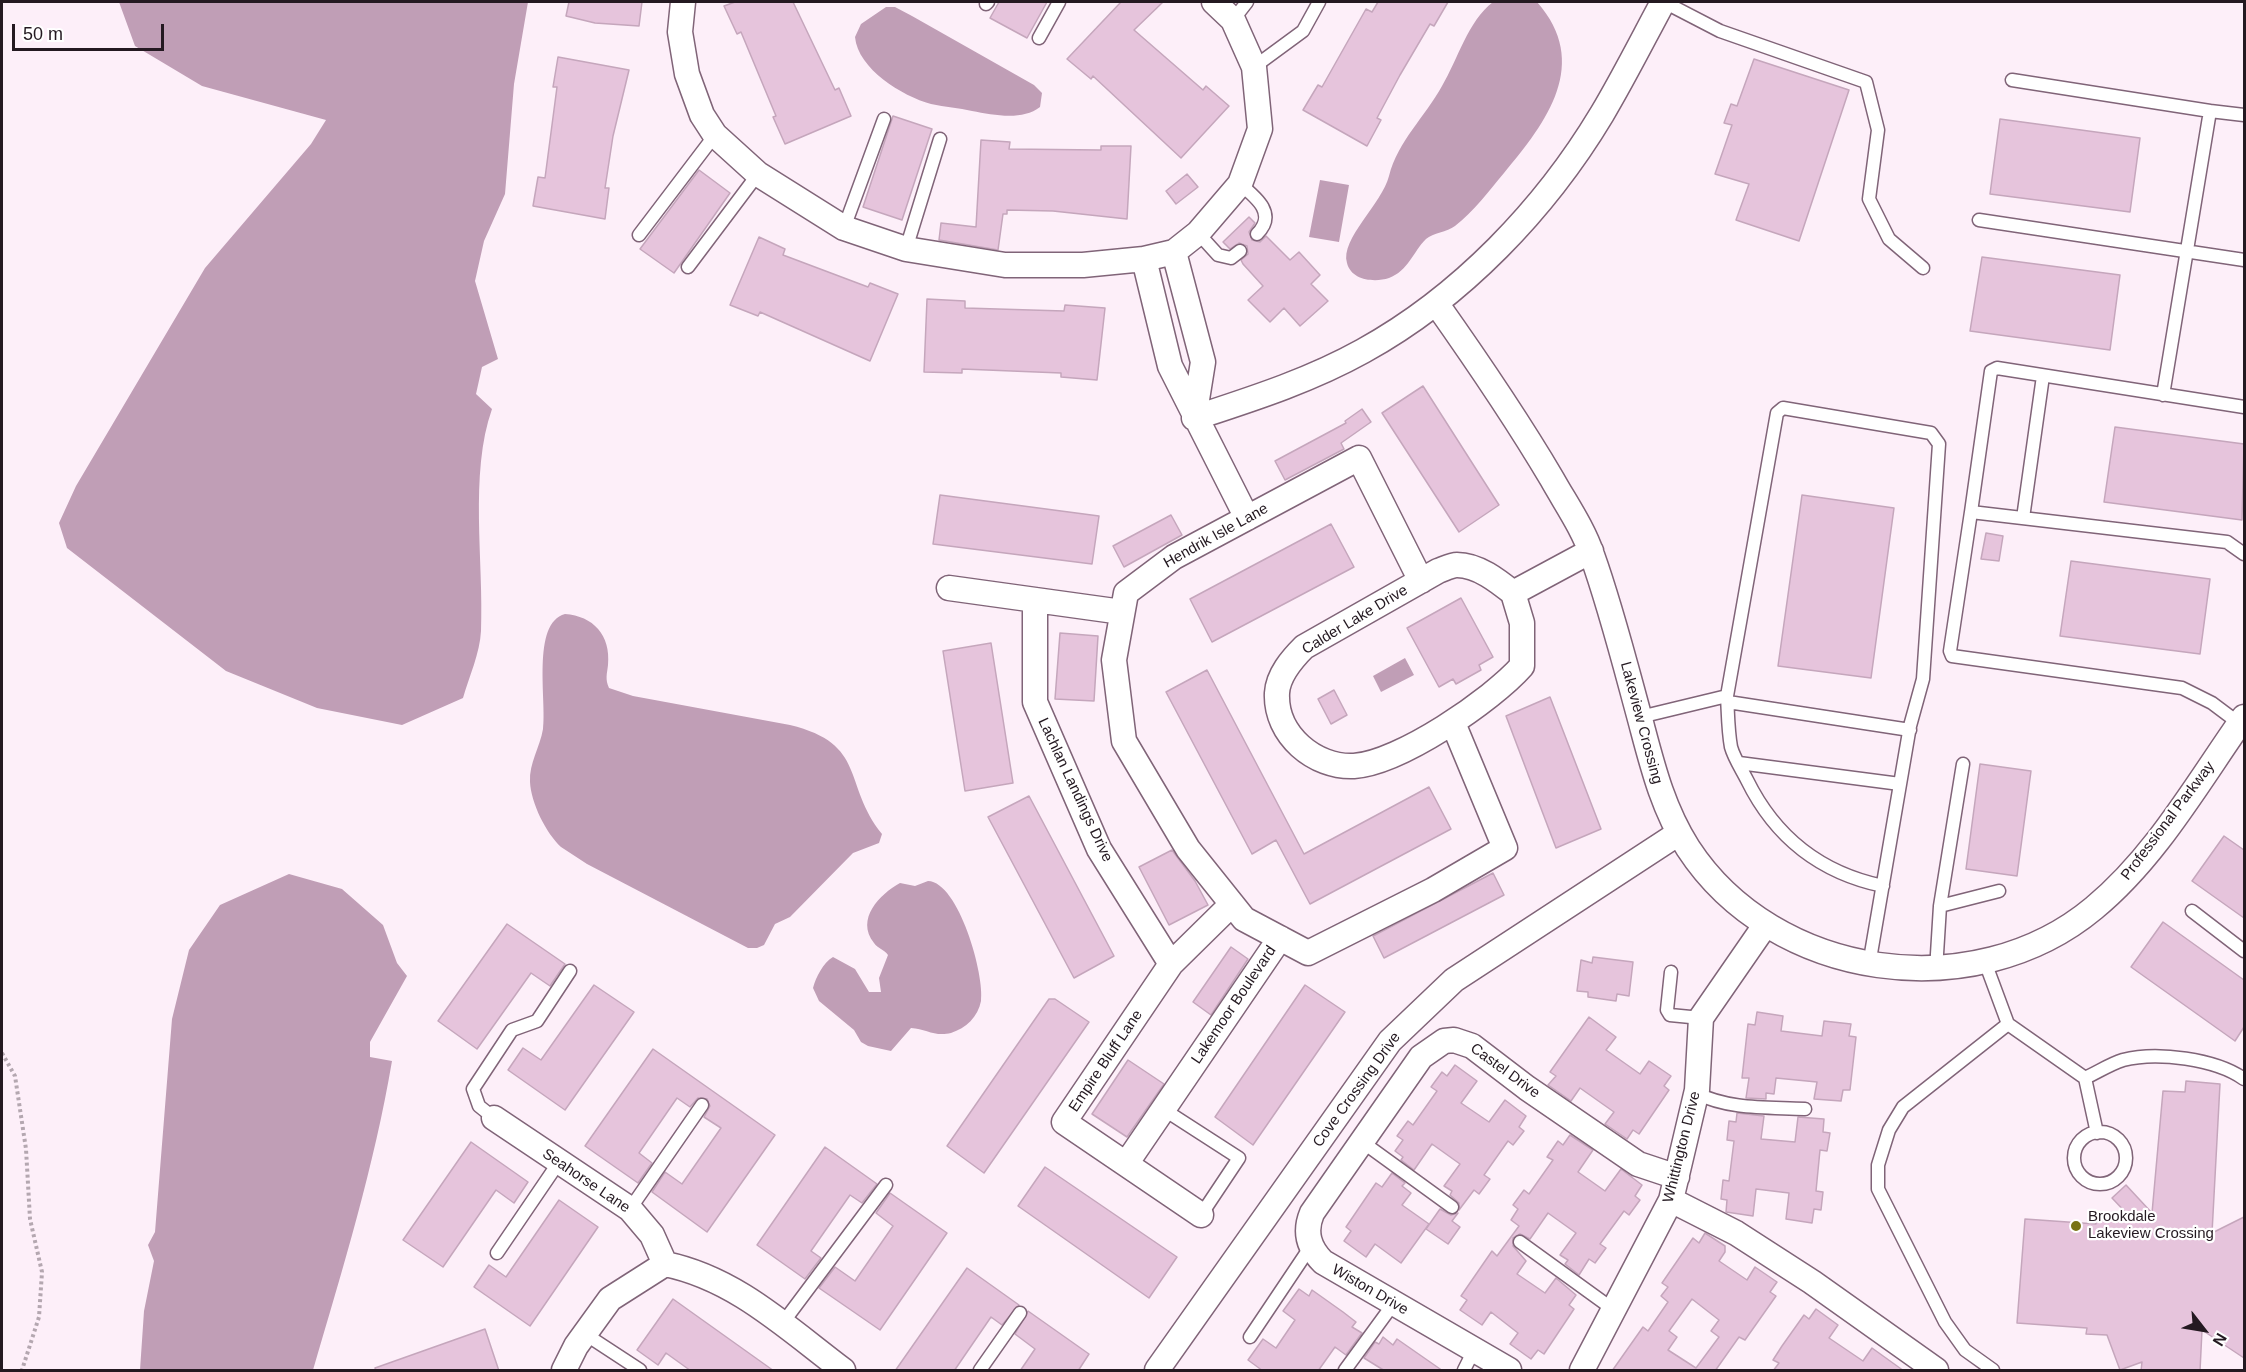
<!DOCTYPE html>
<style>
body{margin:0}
#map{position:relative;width:2246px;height:1372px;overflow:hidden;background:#fdeff9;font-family:Helvetica,sans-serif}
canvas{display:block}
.frame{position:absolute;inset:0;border:3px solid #241921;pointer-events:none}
.north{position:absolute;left:2174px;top:1300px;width:60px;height:60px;-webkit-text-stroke:4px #fff;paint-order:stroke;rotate:121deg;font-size:16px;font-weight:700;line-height:24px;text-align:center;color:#241921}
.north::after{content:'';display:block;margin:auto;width:21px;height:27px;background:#241921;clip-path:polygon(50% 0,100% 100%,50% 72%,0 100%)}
.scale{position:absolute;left:12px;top:24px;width:152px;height:27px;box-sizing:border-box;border:3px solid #241921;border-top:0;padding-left:8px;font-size:18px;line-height:21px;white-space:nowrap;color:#241921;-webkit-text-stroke:4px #fff;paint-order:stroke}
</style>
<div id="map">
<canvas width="2246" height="1372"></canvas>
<div class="frame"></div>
<div class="north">N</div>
<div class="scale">50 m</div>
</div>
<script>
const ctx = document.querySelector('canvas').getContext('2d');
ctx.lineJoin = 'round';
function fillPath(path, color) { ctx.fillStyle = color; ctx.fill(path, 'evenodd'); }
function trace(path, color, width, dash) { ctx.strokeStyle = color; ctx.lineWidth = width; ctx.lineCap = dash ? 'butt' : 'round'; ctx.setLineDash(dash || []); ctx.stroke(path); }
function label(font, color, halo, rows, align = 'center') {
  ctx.font = font + ' Helvetica,sans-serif'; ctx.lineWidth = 4.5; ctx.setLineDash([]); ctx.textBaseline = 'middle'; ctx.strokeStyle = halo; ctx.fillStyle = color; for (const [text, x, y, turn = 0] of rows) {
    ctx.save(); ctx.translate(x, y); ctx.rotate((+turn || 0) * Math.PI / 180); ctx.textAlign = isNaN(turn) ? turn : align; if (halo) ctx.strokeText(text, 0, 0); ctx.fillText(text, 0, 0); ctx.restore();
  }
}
const water = new Path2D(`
 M119 2H528L514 84 505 194 484 241 475 281 498 359 482 367 476 394 492 409C469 474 484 562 481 631 480 653 469 677 463 698L402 725 317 708 226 671 67 548 59 523 76 486 205 268 311 144 326 120 202 86 135 46Z
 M1493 2H1537C1591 63 1547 122 1504 173 1489 191 1474 211 1455 226 1447 232 1433 233 1426 239 1413 252 1408 271 1389 278 1374 283 1351 280 1347 263 1340 239 1382 204 1389 176 1398 141 1425 117 1442 86 1458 59 1468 21 1493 2Z
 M886 7H895L912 16 1034 85 1042 93 1040 107C1022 121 994 115 972 111 959 108 945 107 931 104 902 96 858 69 855 37L861 24Z
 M1320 180 1349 185 1339 242 1309 237Z
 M565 614C593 616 611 635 608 665 607 674 605 679 609 688L633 696 790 725C868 744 842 784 882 834L879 843 853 853 790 917 775 924 764 945 757 948H748L587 864 561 847C546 833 531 803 530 782 529 763 540 747 543 729 547 701 531 623 565 614Z
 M1405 658 1414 675 1381 692 1373 676Z
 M289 874 342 889 383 925 397 963 407 976 370 1042V1057L392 1061C374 1167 343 1268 313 1370H140L144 1311 154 1261 148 1245 155 1232 172 1019 189 950 220 905Z
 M928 881C959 882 985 976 981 1001 978 1017 966 1028 951 1033 935 1037 926 1029 911 1028L891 1051 868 1046 861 1042 854 1030 819 1001 813 988C816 977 823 963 833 957L855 969 869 992H881L879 978 888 955C884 949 878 949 874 943 855 919 880 894 900 883L915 886Z`);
const building = new Path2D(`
 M569 2H642L639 26 595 23 566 16Z
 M735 2H793L835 90 839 88 851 116 785 144 773 117 776 116 741 32 737 34 724 6Z
 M999 2H1047L1027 38 990 18Z
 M1121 2H1163L1134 30 1203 90 1206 86 1229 106 1181 158 1093 76 1091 79 1067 59Z
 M1378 2H1448L1434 26 1430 24 1400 75 1377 118 1381 120 1367 146 1303 110 1318 85 1322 87 1366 9 1372 12Z
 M558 57 629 70 613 136 605 188H609L605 219 533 206 538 177 545 178 557 87H553Z
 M1754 59 1849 90 1799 241 1736 220 1749 184 1715 174 1732 125 1724 123 1731 104 1737 106Z
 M893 116 932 129 902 220 863 207Z
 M2000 119 2140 138 2130 212 1990 194Z
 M981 140 1010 142 1009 149 1101 150V146H1131L1127 219 1053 211 1007 210V214H1003L998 250 939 240 941 223 976 227Z
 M699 170 730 193 674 273 640 249Z
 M1187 174 1198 187 1176 204 1166 191Z
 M1249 217 1255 223 1249 232 1252 240 1260 242 1266 236 1290 260 1299 252 1320 275 1311 284 1328 301 1300 326 1284 308 1270 322 1248 300 1263 286 1243 264 1241 260 1248 254 1247 246 1239 243 1230 249 1223 242Z
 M759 237 785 249 783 255 868 287 870 283 898 294 870 361 760 312 758 316 730 305Z
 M1982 257 2120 275 2110 350 1970 331Z
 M927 299 965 301V308L1064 311 1065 305 1105 308 1097 380 1061 377V373L962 369V373L924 372Z
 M1423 386 1499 505 1459 532 1382 413Z
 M1362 409 1371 422 1341 443 1344 449 1285 480 1275 461 1346 423 1345 421Z
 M2115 427 2244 444 2242 520 2104 502Z
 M940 495 1099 516 1092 564 933 544Z
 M1802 495 1894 508 1871 678 1778 666Z
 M1171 515 1182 535 1124 567 1113 546Z
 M1331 524 1354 567 1212 642 1190 599Z
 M1986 533 2003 536 1999 561 1981 559Z
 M2071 561 2210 579 2200 654 2060 636Z
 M1461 598 1493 657 1479 665 1481 670 1456 684 1453 679 1439 687 1407 628Z
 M1060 633 1098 636 1094 701 1055 699Z
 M991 643 1013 783 965 791 943 651Z
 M1207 670 1304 854 1429 787 1451 829 1310 904 1276 840 1252 854 1166 692Z
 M1334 690 1347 715 1331 724 1318 699Z
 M1550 697 1601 829 1556 848 1506 716Z
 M1980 764 2031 771 2017 876 1966 869Z
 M1029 796 1114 956 1074 978 988 817Z
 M2224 836 2244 850V918L2192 881Z
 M1172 850 1195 881 1208 905 1169 925 1139 867Z
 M1493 873 1504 895 1384 958 1373 936Z
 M2163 922 2244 980V1027L2235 1041 2131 967Z
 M507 924 565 964 550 986 531 973 477 1049 438 1021Z
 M1231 947 1248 959 1211 1015 1193 1002Z
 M1593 957 1633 962 1629 996 1617 994 1616 1001 1588 997V992L1577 991 1581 960 1592 963Z
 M594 985 634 1012 565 1110 508 1070 523 1048 541 1060Z
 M1305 985 1345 1012 1253 1145 1215 1117Z
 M1049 999H1055L1089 1022 984 1173 947 1146Z
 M1757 1012 1783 1016 1781 1031 1822 1036 1824 1021 1851 1024 1849 1036 1856 1037 1850 1090H1843L1841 1101 1814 1099 1817 1082 1776 1078 1774 1094 1766 1093V1099L1746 1098 1749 1078H1742L1748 1024 1755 1025Z
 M1589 1017 1616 1037 1606 1050 1640 1074 1649 1061 1671 1076 1664 1086 1669 1090 1639 1134 1633 1130 1627 1139 1605 1124 1614 1112 1580 1088 1571 1101 1548 1085 1556 1076 1550 1072Z
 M653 1049 775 1135 707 1232 652 1192 665 1172 682 1184 721 1128 704 1117 710 1106 707 1099 698 1098 690 1107 677 1098 639 1153 652 1163 638 1183 585 1146Z
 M1128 1060 1164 1084 1127 1137 1092 1114Z
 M1455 1065 1477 1081 1461 1103 1489 1122 1505 1100 1526 1116 1519 1127 1524 1131 1513 1145 1508 1141 1484 1175 1490 1179 1479 1194 1474 1190 1459 1210V1203L1450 1195 1452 1191 1444 1186 1460 1164 1432 1144 1414 1170 1401 1160 1403 1157 1395 1151 1403 1140 1397 1136 1408 1121 1413 1125 1437 1091 1431 1087 1442 1072 1447 1076Z
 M2186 1081 2220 1084 2212 1233 2244 1217V1358L2202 1330 2200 1371H2141L2142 1362 2120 1370 2107 1335 2086 1334 2087 1328 2017 1323 2025 1219 2096 1224V1215L2130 1217 2112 1198 2126 1185 2152 1213 2163 1091 2185 1092Z
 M1737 1113 1764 1116 1761 1139 1795 1142 1798 1117 1824 1119 1823 1132 1830 1133 1827 1151 1820 1150 1816 1191 1823 1192 1821 1210 1814 1209 1812 1223 1786 1219 1789 1193 1756 1189 1753 1216 1726 1212 1727 1200 1721 1199 1723 1180 1729 1181 1734 1141 1727 1140 1729 1121 1736 1122Z
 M1570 1135 1593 1150 1578 1172 1605 1191 1621 1169 1642 1185 1635 1196 1640 1200 1629 1215 1624 1211 1600 1244 1606 1248 1595 1263 1589 1259 1579 1275 1565 1264 1568 1260 1560 1255 1576 1233 1548 1213 1530 1239 1520 1234 1513 1238V1246L1526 1261 1517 1274 1545 1293 1556 1278 1576 1295 1569 1305 1574 1309 1544 1354 1538 1350 1531 1359 1510 1344 1518 1333 1491 1312 1482 1325 1460 1310 1467 1300 1461 1296 1492 1251 1497 1256 1519 1226 1511 1220 1518 1209 1513 1205 1524 1190 1529 1194 1553 1160 1547 1157 1558 1141 1563 1145Z
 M471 1142 528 1182 514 1203 496 1190 443 1267 403 1240Z
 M825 1147 877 1184 862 1203 850 1195 811 1251 821 1258 805 1279 757 1245Z
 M1045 1167 1177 1257 1149 1298 1018 1206Z
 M1392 1173 1405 1183 1402 1186 1411 1193 1402 1205 1429 1224 1401 1263 1375 1244 1366 1257 1344 1241 1351 1231 1346 1227 1376 1183 1382 1187Z
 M890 1193 947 1233 880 1330 819 1288 835 1267 855 1281 893 1226 876 1213Z
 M559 1200 598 1227 530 1326 474 1287 489 1265 506 1277Z
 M1440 1209 1451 1215 1458 1213 1452 1221 1460 1227 1448 1244 1426 1229Z
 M1705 1233 1725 1246V1252L1719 1261 1747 1280 1755 1267 1777 1282 1770 1292 1776 1296 1745 1340 1739 1337 1715 1371H1612L1643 1327 1648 1331 1668 1302 1661 1296 1668 1287 1662 1283 1693 1238 1699 1243ZM1692 1299 1719 1320 1711 1331 1719 1337 1696 1368 1668 1350 1677 1337 1669 1331Z
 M967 1268 1019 1305 1002 1325 991 1317 954 1371H895Z
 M1299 1289 1309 1296 1312 1290 1343 1312 1356 1322 1352 1327 1362 1333 1346 1355 1335 1347 1318 1371H1263L1248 1360 1263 1339 1276 1348 1295 1320 1283 1311Z
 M673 1299 774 1371H691L666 1353 658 1365 637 1350Z
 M1816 1309 1838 1325 1829 1338 1863 1361 1872 1348 1904 1371H1773L1779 1363 1773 1360 1782 1346 1804 1315 1809 1319Z
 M1028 1311 1089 1354 1078 1371H1020L1035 1349 1015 1334Z
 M485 1329 499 1371H376L375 1368Z
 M1383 1337 1393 1345 1397 1339 1443 1371H1385L1364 1358 1375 1342 1379 1344Z`);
const path = new Path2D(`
 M2 1053 15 1076 26 1149 30 1219 42 1272 39 1317 22 1370`);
const lane = new Path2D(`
 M1664 2 1720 31 1866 82 1878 130 1869 199 1889 239 1923 268
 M986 4 988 2
 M1233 20 1247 2
 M1039 38 1059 2
 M1254 67 1303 31 1319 2
 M2012 80 2210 111
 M1240 184C1257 198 1277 214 1257 234
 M1979 220 2244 260
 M844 228 884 119
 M1198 233 1218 255 1231 258 1240 251
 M639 235 715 135
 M906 249 940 139
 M688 267 758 174
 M2163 395 2210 111 2244 115
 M1971 512 1991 371 1997 368 2244 407
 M2023 518 2043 376
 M1727 696C1728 713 1728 731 1731 747 1734 758 1742 770 1747 780 1775 837 1821 873 1883 886
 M1728 702 1910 730
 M1640 717 1727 696 1777 413 1783 408 1931 433 1939 444 1923 679 1910 726 1869 965
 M2240 724 2212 703 2182 688 1952 656 1950 651 1971 512 2227 542 2244 554
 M1739 763 1900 784
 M1940 906 1999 891
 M2192 911 2244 951
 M1985 962 2008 1024 2085 1078C2098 1072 2110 1064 2123 1060 2157 1051 2216 1059 2244 1079
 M1936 970 1940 906 1963 764
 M1671 972 1667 1010 1670 1015 1701 1018
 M2085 1078 2097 1133
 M1696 1093C1730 1110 1768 1107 1805 1109
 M1163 1109 1239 1158 1201 1215
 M494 1118 479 1106 473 1089 512 1030 537 1021 570 971
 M2074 1158a26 26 0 1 1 52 0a26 26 0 1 1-52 0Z
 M1361 1141 1452 1207
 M630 1209 702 1105
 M1520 1242 1614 1310
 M497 1253 559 1162
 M782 1324 886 1185
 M585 1334 640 1370
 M1250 1337 1311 1246
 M980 1370 1020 1313
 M1345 1370 1394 1303
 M1464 1370 1474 1350
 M1993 1370 1965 1350 1945 1322 1878 1189V1165L1889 1130 1903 1107 2008 1024`);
const street = new Path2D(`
 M683 2 680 32 687 74 702 115 715 135 758 174 844 228 906 249 1005 265H1083L1144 259 1174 252 1198 233 1240 184 1260 129 1254 67 1233 20 1214 2
 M1174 252 1203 362 1194 418
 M1144 259 1170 366 1247 518
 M1436 303C1477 361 1516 418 1552 479 1566 504 1583 528 1592 555 1611 608 1625 664 1640 719 1652 764 1662 807 1688 848 1774 980 1974 1008 2094 908 2156 857 2198 782 2244 717
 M1194 418C1252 399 1309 381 1363 351 1461 297 1545 209 1602 114 1624 77 1643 39 1663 2
 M1421 581 1359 458 1174 557 1126 593 1114 660 1124 741 1188 849 1244 919 1308 953 1433 890 1505 848 1453 723
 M949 588 1122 612
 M1513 593 1522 623V666C1492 700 1400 763 1354 766 1315 768 1275 735 1277 693 1278 675 1292 659 1304 647L1438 571C1444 569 1451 565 1457 565 1478 565 1498 581 1513 593L1591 551
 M1035 600V702L1099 849 1171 964
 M494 1118 630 1209 652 1235 665 1264
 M1126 1164 1280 938
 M1671 1200 1736 1233 1812 1282 1936 1370
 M1201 1215 1064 1122 1171 964 1232 904
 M665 1264C735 1278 787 1328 843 1370
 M564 1370 576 1346 610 1299 665 1264
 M1157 1370 1390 1041 1454 980 1679 833
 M1509 1370 1323 1262C1309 1248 1304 1232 1312 1213L1421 1057 1444 1041 1454 1040 1472 1046 1527 1088 1638 1164 1677 1177
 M1582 1370 1671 1200 1697 1090 1701 1018 1766 924`);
const markers = [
 [2076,1226,6,"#787315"]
];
const streetNames = [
 ["Hendrik Isle Lane",1216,536,-29],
 ["Calder Lake Drive",1355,620,-31],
 ["Lakeview Crossing",1641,723,75],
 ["Lachlan Landings Drive",1075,790,65],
 ["Professional Parkway",2168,821,-53],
 ["Lakemoor Boulevard",1234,1005,-56],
 ["Empire Bluff Lane",1106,1061,-56],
 ["Castel Drive",1505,1071,36],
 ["Cove Crossing Drive",1357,1090,-54],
 ["Whittington Drive",1682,1147,-76],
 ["Seahorse Lane",586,1181,34],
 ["Wiston Drive",1370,1290,30]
];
const poiNames = [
 ["Brookdale",2088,1217],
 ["Lakeview Crossing",2088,1234]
];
fillPath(water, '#c09eb6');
fillPath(building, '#e6c4dc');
trace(building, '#c5a6bc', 1.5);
trace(lane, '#806478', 15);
trace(street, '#806478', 27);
trace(path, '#b4a7b0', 4, [3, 3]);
trace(lane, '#fff', 12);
trace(street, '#fff', 24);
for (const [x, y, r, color] of markers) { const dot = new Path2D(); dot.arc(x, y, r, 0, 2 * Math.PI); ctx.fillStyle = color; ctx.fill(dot); trace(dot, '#fff', 2); }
label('15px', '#241921', '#fff', streetNames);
label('15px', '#241921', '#fff', poiNames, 'left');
</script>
